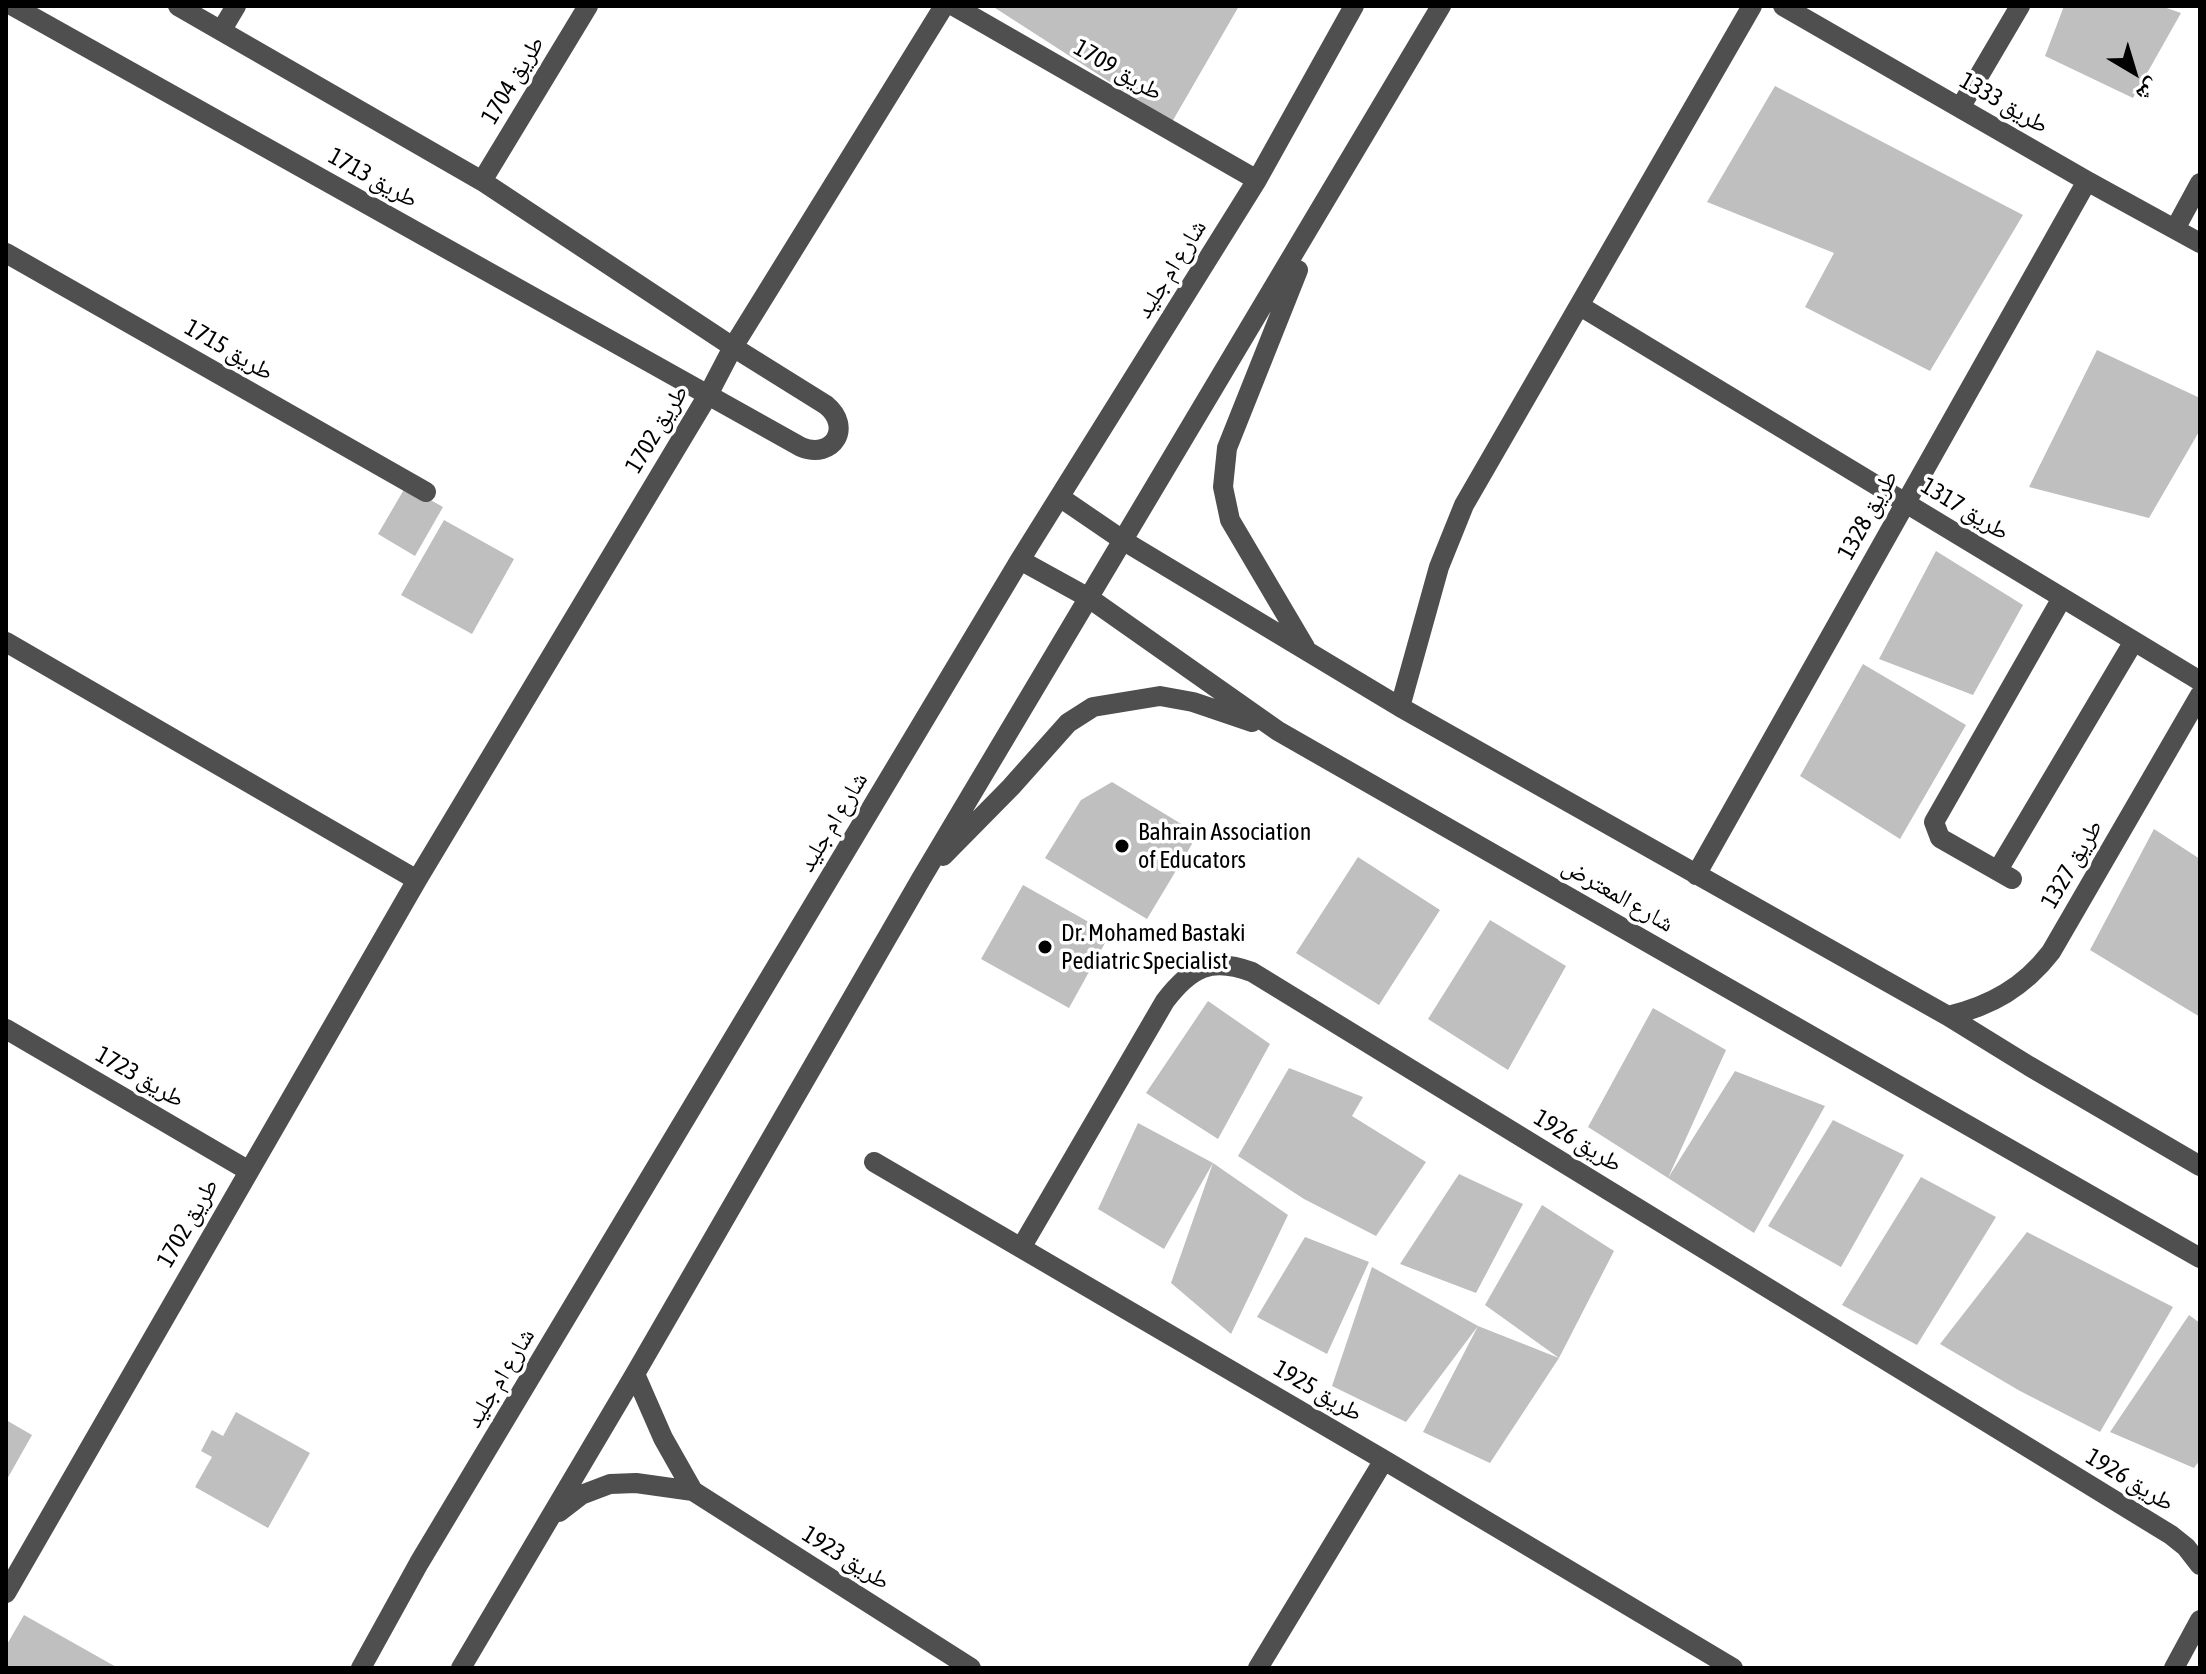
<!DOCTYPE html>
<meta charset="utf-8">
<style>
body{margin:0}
#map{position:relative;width:2206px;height:1674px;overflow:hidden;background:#fff;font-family:"Asap Condensed","Noto Naskh Arabic",sans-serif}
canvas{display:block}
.frame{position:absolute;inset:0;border:8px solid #000;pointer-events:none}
.north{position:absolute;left:2094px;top:32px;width:80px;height:80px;-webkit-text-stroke:6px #fff;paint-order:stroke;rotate:142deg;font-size:22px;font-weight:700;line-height:32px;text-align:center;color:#000}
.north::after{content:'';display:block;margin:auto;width:28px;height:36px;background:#000;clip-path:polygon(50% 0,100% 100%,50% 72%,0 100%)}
</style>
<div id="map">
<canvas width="2206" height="1674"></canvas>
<div class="frame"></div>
<div class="north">ش</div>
</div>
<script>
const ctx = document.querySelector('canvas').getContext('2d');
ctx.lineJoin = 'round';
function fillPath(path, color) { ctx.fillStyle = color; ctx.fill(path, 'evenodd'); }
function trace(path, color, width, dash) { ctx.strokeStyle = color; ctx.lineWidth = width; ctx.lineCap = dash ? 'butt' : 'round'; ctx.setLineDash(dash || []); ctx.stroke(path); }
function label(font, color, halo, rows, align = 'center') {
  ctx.font = font + ' "Asap Condensed","Noto Naskh Arabic",sans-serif'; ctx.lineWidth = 7; ctx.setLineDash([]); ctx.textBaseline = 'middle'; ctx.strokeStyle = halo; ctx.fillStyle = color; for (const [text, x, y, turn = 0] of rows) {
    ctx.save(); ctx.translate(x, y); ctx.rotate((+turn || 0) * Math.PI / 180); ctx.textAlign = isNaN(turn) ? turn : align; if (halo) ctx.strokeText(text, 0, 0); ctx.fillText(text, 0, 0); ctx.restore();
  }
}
const building = new Path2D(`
 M992 6H1239L1172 122Z
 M2064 6H2161L2181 13 2133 98 2045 56Z
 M1775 86 2023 215 1930 371 1805 307 1834 253 1707 202Z
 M2097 350 2200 398V430L2149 518 2029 487Z
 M406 486 443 507 415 556 378 534Z
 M444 520 514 559 472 634 401 595Z
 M1936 551 2023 605 1973 695 1879 659Z
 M1863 664 1966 725 1900 839 1800 776Z
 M1112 782 1198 834 1147 919 1045 858 1081 800Z
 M2154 829 2200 859V1017L2090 950Z
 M1358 857 1440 910 1379 1005 1296 953Z
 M1023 885 1110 934 1069 1008 981 959Z
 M1490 920 1566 966 1508 1070 1428 1019Z
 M1208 1001 1270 1044 1218 1139 1146 1093Z
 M1653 1008 1726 1050 1668 1178 1735 1071 1825 1106 1754 1233 1668 1178 1588 1127Z
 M1289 1068 1363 1097 1352 1116 1426 1162 1376 1236 1304 1199 1238 1156Z
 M1833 1120 1904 1155 1841 1267 1768 1226Z
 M1138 1123 1213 1163 1288 1215 1231 1334 1171 1283 1213 1163 1164 1249 1098 1209Z
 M1459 1174 1523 1204 1476 1293 1400 1264Z
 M1921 1177 1996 1217 1917 1345 1842 1305Z
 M1542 1205 1614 1251 1559 1358 1485 1305Z
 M2027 1232 2173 1307 2100 1432 2020 1391 1940 1344Z
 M1305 1237 1369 1262 1327 1354 1257 1317Z
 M1372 1267 1478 1326 1559 1358 1490 1463 1423 1432 1478 1326 1406 1422 1332 1386Z
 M2189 1315 2200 1323V1460L2194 1468 2110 1432Z
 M236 1412 310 1453 268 1528 195 1487 212 1457 201 1451 212 1430 223 1436Z
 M6 1420 32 1435 6 1481Z
 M24 1615 118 1668H6V1646Z`);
const minor = new Path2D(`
 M13 6 801 447C833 460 853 427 826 405L733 347 482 181 178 6
 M954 6 1257 180
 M1783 6 2087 181 2200 243
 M221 31 236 6
 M1960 108 2020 6
 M482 181 588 6
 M2175 229 2200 183
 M6 253 426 492
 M1298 270 1227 448 1223 487 1230 520 1305 647
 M1580 306 2200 681
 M1061 498 1124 541 1400 707 1948 1016 2029 1066 2200 1166
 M1020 560 1089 598 1278 731 2200 1258
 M6 642 417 880
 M1400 707 1439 567 1464 505 1752 6
 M943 856 1011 787 1068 723 1093 707 1160 696 1193 702 1252 722
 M1998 870 2134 641
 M1696 875 2087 181
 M2012 879 1940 838 1934 822 2062 598
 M1948 1016C1991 1006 2024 987 2051 952L2200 695
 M6 1029 249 1171
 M874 1162 1384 1460 1733 1668
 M1021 1248 1165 1001C1191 967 1211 957 1252 972L2171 1535 2186 1547 2200 1565
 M635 1374 663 1438 693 1491
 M559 1512 581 1495 610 1484 636 1483 693 1491 971 1668
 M6 1593 417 880 708 395 733 347 944 6
 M361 1668 419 1563 1020 560 1257 180 1354 6
 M461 1668 635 1374 921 879 1441 6
 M1258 1668 1384 1460
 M2174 1668 2200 1620`);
const markers = [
 [1122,846,8,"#000"],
 [1045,947,8,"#000"]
];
const streetNames = [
 ["طريق 1709",1118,70,30],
 ["طريق 1704",513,80,-59],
 ["طريق 1333",2004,103,30],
 ["طريق 1713",373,178,29],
 ["شارع ام جليد",1171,269,-58],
 ["طريق 1715",229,350,30],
 ["طريق 1702",657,429,-59],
 ["طريق 1317",1965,509,31],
 ["طريق 1328",1868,515,-61],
 ["شارع ام جليد",833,822,-59],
 ["طريق 1327",2072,864,-60],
 ["شارع المعترض",1618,895,30],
 ["طريق 1723",140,1077,30],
 ["طريق 1926",1578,1141,31],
 ["طريق 1702",188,1223,-60],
 ["شارع ام جليد",500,1378,-59],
 ["طريق 1925",1318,1391,30],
 ["طريق 1926",2130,1480,31],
 ["طريق 1923",846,1558,32]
];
const poiNames = [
 ["Bahrain Association",1138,832],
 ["of Educators",1138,860],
 ["Dr. Mohamed Bastaki",1061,933],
 ["Pediatric Specialist",1061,961]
];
fillPath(building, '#bfbfbf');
trace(minor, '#4f4f4f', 20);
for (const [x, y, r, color] of markers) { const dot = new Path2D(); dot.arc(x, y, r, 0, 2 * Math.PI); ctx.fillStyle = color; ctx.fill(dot); trace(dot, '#fff', 3); }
label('24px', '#000', '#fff', streetNames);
label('24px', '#000', '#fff', poiNames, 'left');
</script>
